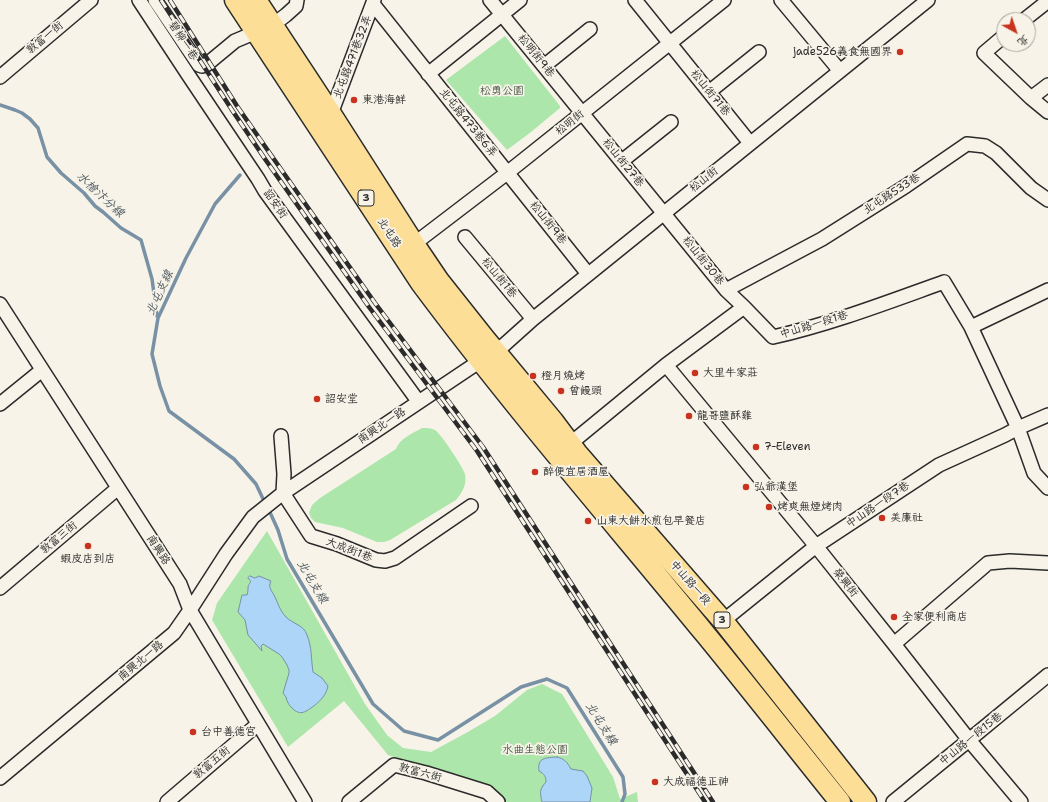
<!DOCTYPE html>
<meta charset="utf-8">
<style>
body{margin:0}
#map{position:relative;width:1048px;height:802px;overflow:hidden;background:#f7f3e8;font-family:"Shantell Sans","LXGW WenKai TC",sans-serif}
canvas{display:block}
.north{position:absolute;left:996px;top:12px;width:40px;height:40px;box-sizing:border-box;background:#f7f3e8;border:1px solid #a5a39c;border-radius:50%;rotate:140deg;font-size:11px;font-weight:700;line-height:16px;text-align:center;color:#2b2b2b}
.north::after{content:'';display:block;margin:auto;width:14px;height:18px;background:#c8321e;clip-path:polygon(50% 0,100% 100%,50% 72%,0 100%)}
</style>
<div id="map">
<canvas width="1048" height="802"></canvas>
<div class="north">北</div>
</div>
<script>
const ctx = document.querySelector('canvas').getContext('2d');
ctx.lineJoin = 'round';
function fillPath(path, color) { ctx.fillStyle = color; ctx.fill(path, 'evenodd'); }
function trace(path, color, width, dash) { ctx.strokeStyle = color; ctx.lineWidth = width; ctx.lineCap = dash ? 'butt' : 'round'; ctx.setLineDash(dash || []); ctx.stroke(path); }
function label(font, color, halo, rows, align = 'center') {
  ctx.font = font + ' "Shantell Sans","LXGW WenKai TC",sans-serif'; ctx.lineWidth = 3.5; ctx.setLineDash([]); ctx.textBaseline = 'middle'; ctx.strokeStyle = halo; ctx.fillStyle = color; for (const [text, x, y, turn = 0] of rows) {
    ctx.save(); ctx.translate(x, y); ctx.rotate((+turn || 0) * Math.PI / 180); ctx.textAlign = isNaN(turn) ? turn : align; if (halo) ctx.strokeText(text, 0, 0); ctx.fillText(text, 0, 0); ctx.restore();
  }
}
const green = new Path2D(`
 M505 36 560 106V108L531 132 507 150 446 80Z
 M422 428C426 428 431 428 435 430 441 434 463 467 465 474 467 485 462 493 456 500L390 540 384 542H377L343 528 315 522 311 518 309 513 312 505 320 498 396 449C399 439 413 433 422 428Z
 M267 531 365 704 387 735 403 748 431 752 466 733 495 716 527 690 542 684 562 694 613 777 620 799 637 792 638 802H506L497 791 388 755 344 701 288 747 212 620 217 603Z`);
const water = new Path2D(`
 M250 576 255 578 259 576 271 581C268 587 271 590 274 595 278 603 280 611 286 617 293 624 304 625 307 635 312 647 311 659 313 672L322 678 328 686C326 695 321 700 314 706 306 711 301 717 292 708 289 705 287 702 286 697L283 693 289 673V670L287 665 282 657 279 654 263 644 261 646 262 651 248 635 245 620 238 612 242 595H247C248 592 248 590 248 587 249 583 253 582 248 578Z
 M557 757C565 759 567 762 571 769L583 771 587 776 592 788 590 802H542C540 792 539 790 546 782 546 776 544 774 539 771 537 757 546 758 557 757Z`);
const stream = new Path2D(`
 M0 105 15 110 22 113 30 119 38 128 47 157 61 173 84 193 95 206 103 212 121 228 141 240 152 279 157 316
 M240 175 215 204 186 258 158 318 152 354 160 386 169 411 234 459 256 484 265 503
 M268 508 278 530 287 559 373 704 404 731 438 740 521 687 547 679 567 688 623 777 625 794 622 802`);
const street = new Path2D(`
 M139 0 189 76 258 179 265 191 418 401
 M155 0 199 65 202 66 206 65 235 41 273 25 286 15 296 6 297 0
 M490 0 726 290 744 307 773 337C831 324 888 302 944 282L971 327 1018 428 1034 473 1048 488
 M635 0 750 143
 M781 0 840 71
 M373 4 588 274
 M1024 20 1048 1
 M1004 36 984 53 1031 98 1048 112
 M544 66 590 29
 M428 74 520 0
 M0 77 91 0
 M709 92 759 52
 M1031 98 1048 85
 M331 114 374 0
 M622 161 671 122
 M465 237 533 319
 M414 244 507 173 724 0
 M726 290 822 239 906 186 967 144 985 146 996 153 1031 188 1048 200
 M0 304 180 584 190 610 305 802
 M971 327 1048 290
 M666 365 816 546 894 644 969 740 1021 802
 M0 404 42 370
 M281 436 284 474 283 493
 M565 448 666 365 744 307
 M283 493 311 536 337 544 376 560 385 561 395 558 471 506
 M0 588 118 488
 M723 621 816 546 939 465 1005 435 1018 428 1048 415
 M894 644 988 563 1010 561 1048 563
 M0 778 174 633 190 610 226 554 253 517 283 493 504 345 533 319 928 0
 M167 802 258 724
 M349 802 394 765 426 773 487 792 498 802
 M893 802 969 740 1048 675`);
const primary = new Path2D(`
 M235 0 421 283C511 404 610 518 706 635 751 690 795 746 840 802
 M256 0 331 114 414 244 439 281 485 339 553 421 577 453 723 621 866 802`);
const rail = new Path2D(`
 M161 0 232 110 265 159 369 307 477 451 705 802
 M170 0 237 106 271 155 375 303 483 447 713 802`);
const markers = [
 [900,52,4,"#c8321e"],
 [354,100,4,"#c8321e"],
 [695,373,4,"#c8321e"],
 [533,376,4,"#c8321e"],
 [561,391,4,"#c8321e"],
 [317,399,4,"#c8321e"],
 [689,416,4,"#c8321e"],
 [756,447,4,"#c8321e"],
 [535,472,4,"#c8321e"],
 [746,487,4,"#c8321e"],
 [769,507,4,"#c8321e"],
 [882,518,4,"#c8321e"],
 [588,521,4,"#c8321e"],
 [88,546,4,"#c8321e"],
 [894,617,4,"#c8321e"],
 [193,732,4,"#c8321e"],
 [655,782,4,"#c8321e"]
];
const shields = [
 [366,198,16],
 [722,620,16]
];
const shieldNames = [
 ["3",366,198],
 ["3",722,620]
];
const streetNames = [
 ["敦富一街",45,38,-40],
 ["碧柳一巷",183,41,57],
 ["松明街9巷",536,56,51],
 ["北屯路471巷32弄",353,57,-69],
 ["松山街71巷",710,93,51],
 ["北屯路473巷6弄",468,123,51],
 ["松明街",570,123,-39],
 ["松山街27巷",623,163,51],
 ["松山街",704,180,-39],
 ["北屯路533巷",892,194,-33],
 ["詔安街",275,204,55],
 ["松山街9巷",548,223,51],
 ["北屯路",389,233,57],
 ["松山街30巷",703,261,51],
 ["松山街1巷",499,278,50],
 ["中山路一段1巷",814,325,-17],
 ["南興北一路",382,426,-34],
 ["中山路一段7巷",878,505,-34],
 ["敦富三街",59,538,-40],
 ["南興路",158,550,57],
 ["大成街1巷",349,550,21],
 ["中山路一段",690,583,49],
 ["榮興街",845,583,51],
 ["南興北一路",141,661,-40],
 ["中山路一段15巷",971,739,-39],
 ["敦富五街",212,763,-40],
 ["敦富六街",420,773,15]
];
const poiNames = [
 ["jade526義食無國界",892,52,"right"],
 ["東港海鮮",362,100],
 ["大里牛家莊",703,373],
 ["橙月燒烤",541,376],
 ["曾饅頭",569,391],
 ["詔安堂",325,399],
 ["龍哥鹽酥雞",697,416],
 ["7-Eleven",764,447],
 ["醉便宜居酒屋",543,472],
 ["弘爺漢堡",754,487],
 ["烤爽無煙烤肉",777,507],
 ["美廉社",890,518],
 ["山東大餅水煎包早餐店",596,521],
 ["蝦皮店到店",88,559,"center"],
 ["全家便利商店",902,617],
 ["台中善德宮",201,732],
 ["大成福德正神",663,782]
];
const parkNames = [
 ["松勇公園",502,91],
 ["水曲生態公園",535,750]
];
const waterNames = [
 ["水槍汴分線",100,195,43],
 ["北屯支線",160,293,-65],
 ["北屯支線",312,582,59],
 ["北屯支線",601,724,58]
];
fillPath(green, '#ace6ab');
fillPath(water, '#acd5f7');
trace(water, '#7891a5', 1);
trace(stream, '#7891a5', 3.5);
trace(street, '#2b2b2b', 16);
trace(primary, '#2b2b2b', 23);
trace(street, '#f7f3e8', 13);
trace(primary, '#fdde96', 20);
trace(rail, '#2b2b2b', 4.5);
trace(rail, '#f7f3e8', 3, [9]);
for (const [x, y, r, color] of markers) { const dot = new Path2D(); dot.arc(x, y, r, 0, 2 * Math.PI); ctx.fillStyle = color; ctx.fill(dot); trace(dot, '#f7f3e8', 1.5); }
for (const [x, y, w] of shields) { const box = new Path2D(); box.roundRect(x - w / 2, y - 8, w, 16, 3); ctx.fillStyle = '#f7f3e8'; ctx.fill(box); trace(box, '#2b2b2b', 1); }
label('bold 10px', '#2b2b2b', null, shieldNames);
label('11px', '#2b2b2b', '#f7f3e8', streetNames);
label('11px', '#2b2b2b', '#f7f3e8', poiNames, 'left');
label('11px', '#4b5a4b', '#f7f3e8', parkNames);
label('italic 12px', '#4b565e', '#f7f3e8', waterNames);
</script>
